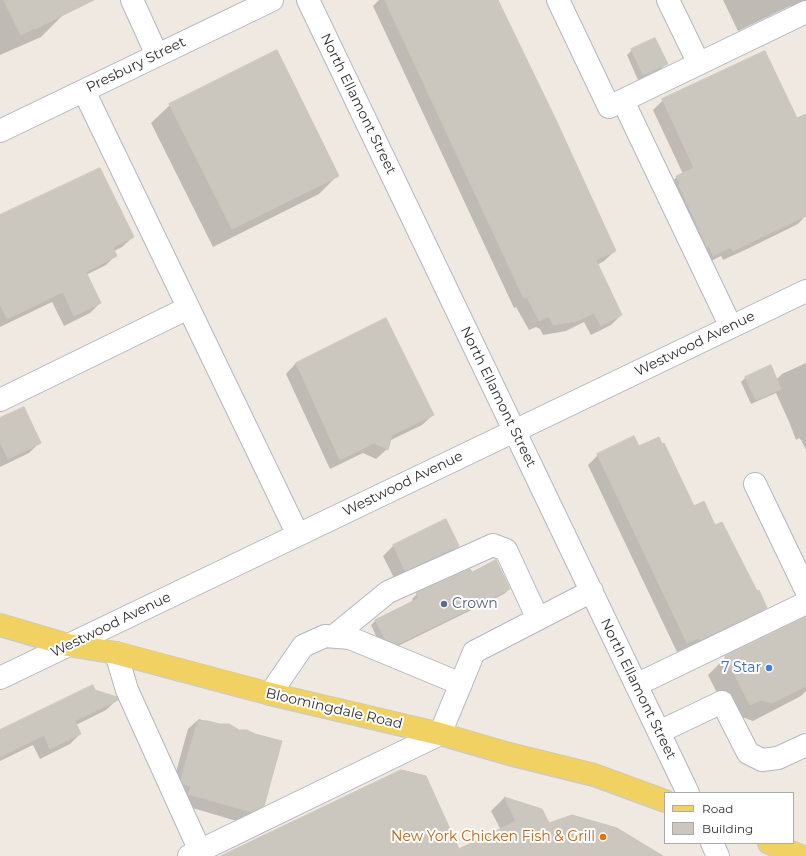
<!DOCTYPE html>
<style>
body{margin:0}
#map{position:relative;width:806px;height:856px;overflow:hidden;background:#efe9e1;font-family:Montserrat,sans-serif}
canvas{display:block}
.legend{position:absolute;left:664px;top:792px;width:130px;height:52px;box-sizing:border-box;background:#fff;border:1px solid #ababab;margin:0;padding:5px 7px;list-style:none;font-size:12px;color:#2e2e2e}
.legend li{display:flex;align-items:center;gap:8px;height:20px}
.legend b{width:20px;border:1px solid #ababab}
</style>
<div id="map">
<canvas width="806" height="856"></canvas>
<ul class="legend">
<li><b style="height:5px;background:#f2d163"></b>Road</li>
<li><b style="height:11px;background:#cbc7bf"></b>Building</li>
</ul>
</div>
<script>
const ctx = document.querySelector('canvas').getContext('2d');
ctx.lineJoin = 'round';
function fillPath(path, color) { ctx.fillStyle = color; ctx.fill(path, 'evenodd'); }
function trace(path, color, width, dash) { ctx.strokeStyle = color; ctx.lineWidth = width; ctx.lineCap = dash ? 'butt' : 'round'; ctx.setLineDash(dash || []); ctx.stroke(path); }
function label(font, color, halo, rows, align = 'center') {
  ctx.font = font + ' Montserrat,sans-serif'; ctx.lineWidth = 4; ctx.setLineDash([]); ctx.textBaseline = 'middle'; ctx.strokeStyle = halo; ctx.fillStyle = color; for (const [text, x, y, turn = 0] of rows) {
    ctx.save(); ctx.translate(x, y); ctx.rotate((+turn || 0) * Math.PI / 180); ctx.textAlign = isNaN(turn) ? turn : align; if (halo) ctx.strokeText(text, 0, 0); ctx.fillText(text, 0, 0); ctx.restore();
  }
}
const shadow = new Path2D(`
 M0 0H57L64 14 41 37 0 55Z
 M379 0H497L615 251 604 261 597 265 621 315 611 325 591 335 584 322 566 331 543 335 540 329 536 327 529 330 516 307 514 308 373 6Z
 M723 0H806V1L791 8 790 6 738 31Z
 M632 50 666 64 661 69 638 80 627 55Z
 M663 100 796 120 806 115V215L798 224 747 249 723 260 721 256 703 265 667 186 677 177 683 174 653 110Z
 M170 105 338 175 319 194 213 247 151 123Z
 M0 216 133 237 122 247 114 251 116 255 106 265 86 275 100 303 90 313 64 326 52 302 0 327Z
 M296 363 433 415 422 425 389 441 387 449 376 459 363 453 330 469 286 374Z
 M806 363V450L801 440 799 438 796 440 790 424 776 393 751 404 741 382 746 377 776 380 782 374Z
 M0 419 40 442 29 453 0 467Z
 M598 455 756 593 766 608 756 618 689 650 688 647 677 652 588 465Z
 M393 546H458L448 557 395 580 383 556Z
 M471 573 509 589 504 594 392 649 380 644 371 625 376 620 413 602 412 599 417 594Z
 M806 617V691L801 696 753 721 742 717 732 723 708 675 726 657Z
 M95 691 117 700 106 710 76 725 80 734 70 744 40 759 33 745 0 761V731Z
 M199 719 219 725 263 805 252 816 240 822 179 804 171 790 188 729Z
 M403 770 425 776 459 850 501 830 491 811 504 798 541 809 549 824 645 856H237L250 843Z`);
const building = new Path2D(`
 M4 0H94L35 29V28L21 35Z
 M385 0H498L556 120 616 251 596 260 622 315 601 326 594 313 577 321 553 325 550 318 547 317 539 321 527 297 524 298Z
 M655 38 668 64 643 75 631 49Z
 M277 50 339 176 232 229 169 104Z
 M765 51 797 118 806 114V216L733 251 731 247 713 256 709 246 707 247 679 185 680 184 676 176 694 168 662 99Z
 M100 168 134 237 113 247 117 256 86 272 101 303 74 316 63 292 7 319 0 304V215Z
 M386 318 434 415 392 435 388 450 374 443 340 460 296 363Z
 M771 365 781 389 756 400 745 377Z
 M24 407 41 443 8 459 0 442V418Z
 M634 436 639 446 659 437 662 444 664 443 694 506 704 501 715 525 722 522 757 591 759 590 767 608 700 640 698 638 687 643 597 454Z
 M446 519 459 546 405 571 393 545Z
 M496 560 510 589 398 644 385 639 375 620 419 598 416 593 470 569 472 572Z
 M806 617V686L772 703 761 700 750 705 725 656Z
 M93 685 95 690 117 697 118 700 75 721 81 734 50 749 44 735 0 757V730Z
 M198 721H208L219 724H229L239 730H247L255 734 282 741 264 806 251 812 188 794 191 786 183 784 181 779Z
 M401 770 426 776 459 849 516 821 504 797 542 809 549 823 572 815 617 828 663 856H221Z`);
const minor = new Path2D(`
 M132 0 157 55
 M308 0 688 793
 M558 0 609 107 806 12
 M668 0 699 64
 M84 91 298 535
 M623 101 731 327
 M0 131 272 0
 M0 400 188 308
 M755 484 806 590
 M334 636 388 592 493 545 506 550 538 619
 M116 653 127 690 200 851
 M0 678 806 291
 M636 685 806 603
 M270 694 303 646 325 636 350 638 461 684
 M659 732 722 702 748 753 762 760 778 758 806 745
 M712 843 718 856
 M189 856 440 734 474 652 592 591`);
const major = new Path2D(`
 M0 625 68 645 116 653 270 694 440 734 509 754 594 775 665 801
 M769 843 801 856`);
const markers = [
 [444,604,4,"#5c6f8a"],
 [769,668,4,"#3f7fe0"],
 [603,837,4,"#e8710a"]
];
const streetNames = [
 ["Presbury Street",136,65,-26],
 ["North Ellamont Street",358,104,64],
 ["Westwood Avenue",695,344,-26],
 ["North Ellamont Street",498,397,64],
 ["Westwood Avenue",403,484,-26],
 ["Westwood Avenue",111,625,-26],
 ["North Ellamont Street",638,689,64],
 ["Bloomingdale Road",334,709,13]
];
const serviceNames = [
 ["Crown",452,604]
];
const shopNames = [
 ["7 Star",761,668]
];
const foodNames = [
 ["New York Chicken Fish & Grill",595,837]
];
fillPath(shadow, '#0003');
fillPath(building, '#cbc7bf');
trace(building, '#cbc5ba', 1);
trace(minor, '#b4b7c1', 24);
trace(major, '#c9c9c9', 24);
trace(minor, '#fff', 22);
trace(major, '#f2d163', 22);
for (const [x, y, r, color] of markers) { const dot = new Path2D(); dot.arc(x, y, r, 0, 2 * Math.PI); ctx.fillStyle = color; ctx.fill(dot); trace(dot, '#fff', 1.5); }
label('14px', '#2e2e2e', '#fff', streetNames);
label('14px', '#4e5e75', '#fff', serviceNames, 'left');
label('14px', '#366cbe', '#fff', shopNames, 'right');
label('14px', '#c56008', '#fff', foodNames, 'right');
</script>
